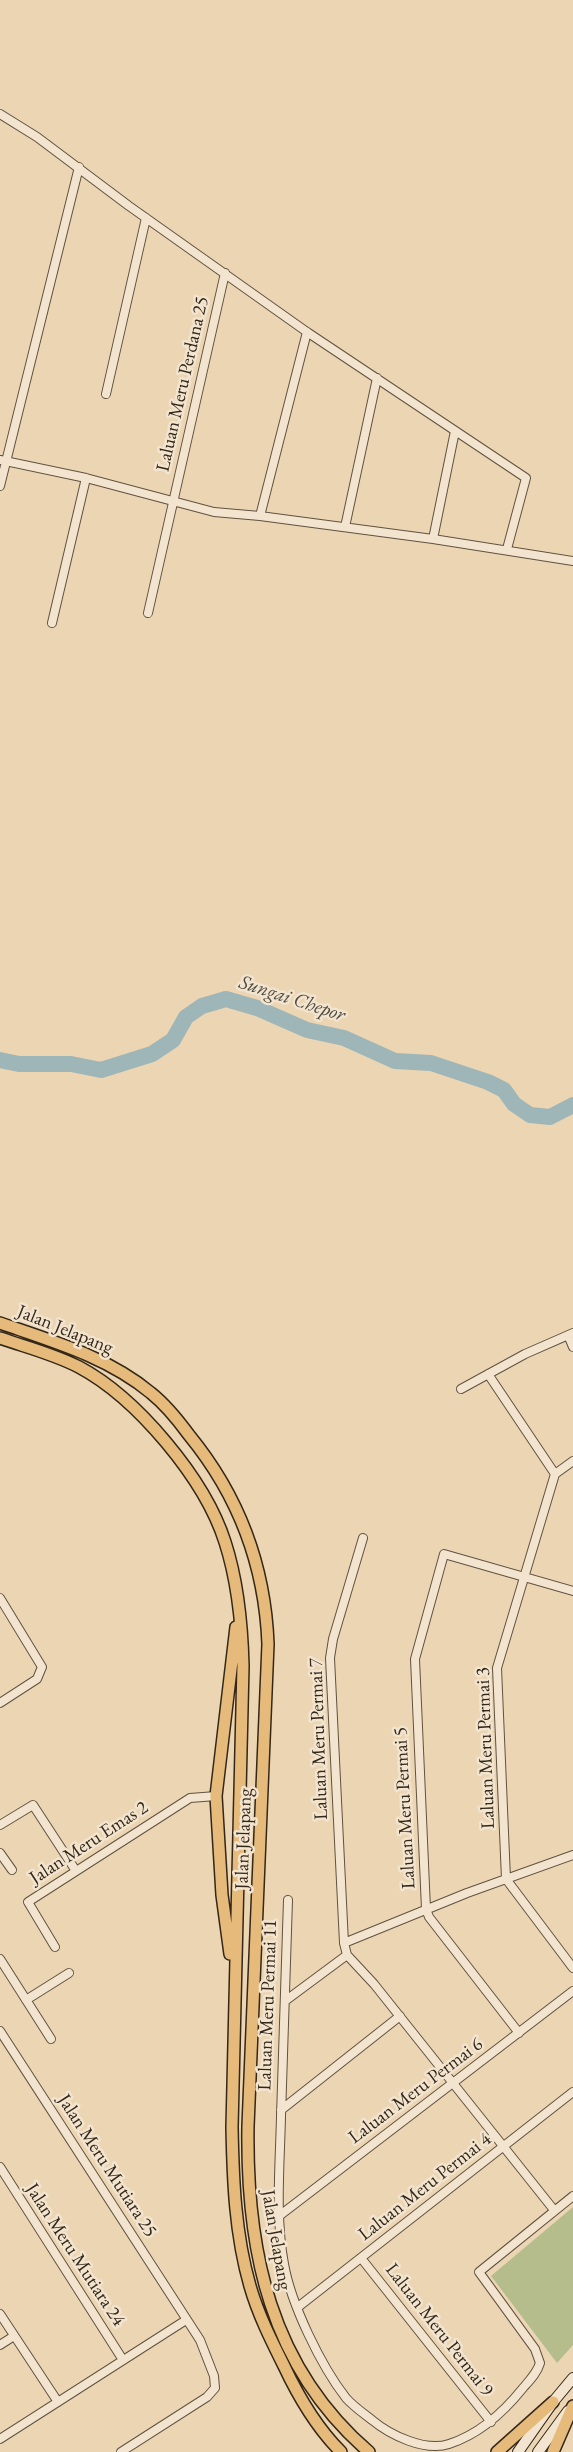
<!DOCTYPE html>
<style>
body{margin:0}
canvas{display:block;background:#ebd5b3}
</style>
<canvas width="573" height="2452"></canvas>
<script>
const ctx = document.querySelector('canvas').getContext('2d');
ctx.lineJoin = 'round';
function fillPath(path, color) { ctx.fillStyle = color; ctx.fill(path, 'evenodd'); }
function trace(path, color, width, dash) { ctx.strokeStyle = color; ctx.lineWidth = width; ctx.lineCap = dash ? 'butt' : 'round'; ctx.setLineDash(dash || []); ctx.stroke(path); }
function label(font, color, halo, rows, align = 'center') {
  ctx.font = font + ' "EB Garamond",serif'; ctx.lineWidth = 5; ctx.setLineDash([]); ctx.textBaseline = 'middle'; ctx.strokeStyle = halo; ctx.fillStyle = color; for (const [text, x, y, turn = 0] of rows) {
    ctx.save(); ctx.translate(x, y); ctx.rotate((+turn || 0) * Math.PI / 180); ctx.textAlign = isNaN(turn) ? turn : align; if (halo) ctx.strokeText(text, 0, 0); ctx.fillText(text, 0, 0); ctx.restore();
  }
}
const green = new Path2D(`
 M573 2207V2345L557 2363 491 2276Z`);
const river = new Path2D(`
 M0 1060 19 1064H71L101 1070 152 1054 173 1040 186 1017 202 1006 226 999 257 1008 307 1030 344 1038 395 1061 431 1063 488 1082 504 1090 514 1104 530 1115 550 1117 573 1105`);
const minor = new Path2D(`
 M0 114 37 137 129 206 307 332 526 478 507 549
 M106 394 146 218
 M0 460 86 478 214 512 260 516 433 539 573 561
 M0 486 79 167
 M260 516 307 332
 M345 527 377 378
 M433 539 455 431
 M148 613 225 273
 M52 623 86 478
 M568 1335 573 1347
 M488 1374 555 1474
 M461 1389 525 1354 573 1333
 M573 1461 555 1474 497 1668 506 1879 573 1968
 M0 1598 42 1667 37 1679 0 1703
 M0 1825 33 1805 76 1871
 M0 1853 12 1870
 M288 1900C286 1972 284 2044 281 2116 280 2165 275 2216 284 2264 291 2304 321 2366 346 2398 353 2406 363 2413 372 2420 390 2435 425 2452 449 2444 480 2434 503 2413 523 2388 530 2380 537 2373 540 2363L535 2349 479 2272 573 2196
 M344 1943 467 1893 573 1855
 M55 1947 28 1902 190 1798 216 1796
 M347 1955 374 1984 554 2210
 M0 1959 51 2039
 M26 2000 69 1973
 M285 2001 347 1955 344 1943 330 1658 333 1639 363 1538
 M0 2031 200 2340 214 2376 215 2388 207 2397 121 2452
 M519 2033 429 1917 426 1909 415 1659 444 1554 573 1591
 M281 2110 400 2016
 M0 2167 123 2360
 M279 2216 573 1991
 M361 2258 491 2422
 M298 2307 573 2092
 M0 2314 58 2402
 M0 2345 14 2336
 M0 2439 186 2320`);
const secondary = new Path2D(`
 M518 2452 553 2402 573 2378
 M538 2452 568 2411`);
const primary = new Path2D(`
 M0 1323C52 1341 108 1357 151 1393 166 1405 178 1420 189 1435 239 1496 265 1566 268 1644L248 2126C246 2250 270 2367 369 2452
 M0 1338C26 1347 54 1354 79 1367 137 1398 205 1479 225 1542 238 1582 242 1624 243 1666L232 2127C233 2180 235 2234 250 2286 258 2314 271 2340 284 2366 299 2398 316 2427 341 2452
 M230 1954 222 1895 216 1796 236 1627
 M497 2452 553 2402
 M553 2452 573 2406`);
const streetNames = [
 ["Laluan Meru Perdana 25",183,384,-77],
 ["Jalan Jelapang",65,1330,22],
 ["Laluan Meru Permai 7",319,1739,-92],
 ["Laluan Meru Permai 3",486,1748,-92],
 ["Laluan Meru Permai 5",405,1808,-93],
 ["Jalan Jelapang",244,1839,-88],
 ["Jalan Meru Emas 2",89,1843,-33],
 ["Laluan Meru Permai 11",268,2005,-88],
 ["Laluan Meru Permai 6",416,2091,-37],
 ["Jalan Meru Mutiara 25",107,2166,57],
 ["Laluan Meru Permai 4",425,2187,-38],
 ["Jalan Jelapang",276,2240,80],
 ["Jalan Meru Mutiara 24",75,2255,57],
 ["Laluan Meru Permai 9",439,2330,52]
];
const waterNames = [
 ["Sungai Chepor",292,999,18]
];
fillPath(green, '#b6bd8d');
trace(river, '#9eb6b8', 16);
trace(minor, '#615240', 10);
trace(secondary, '#332719', 12);
trace(primary, '#332719', 14);
trace(minor, '#f2e4ce', 8);
trace(secondary, '#f2e4ce', 10);
trace(primary, '#e6ba7a', 11);
label('19px', '#332719', '#f2e4ce', streetNames);
label('italic 20px', '#4e4b41', '#f2e4ce', waterNames);
</script>
